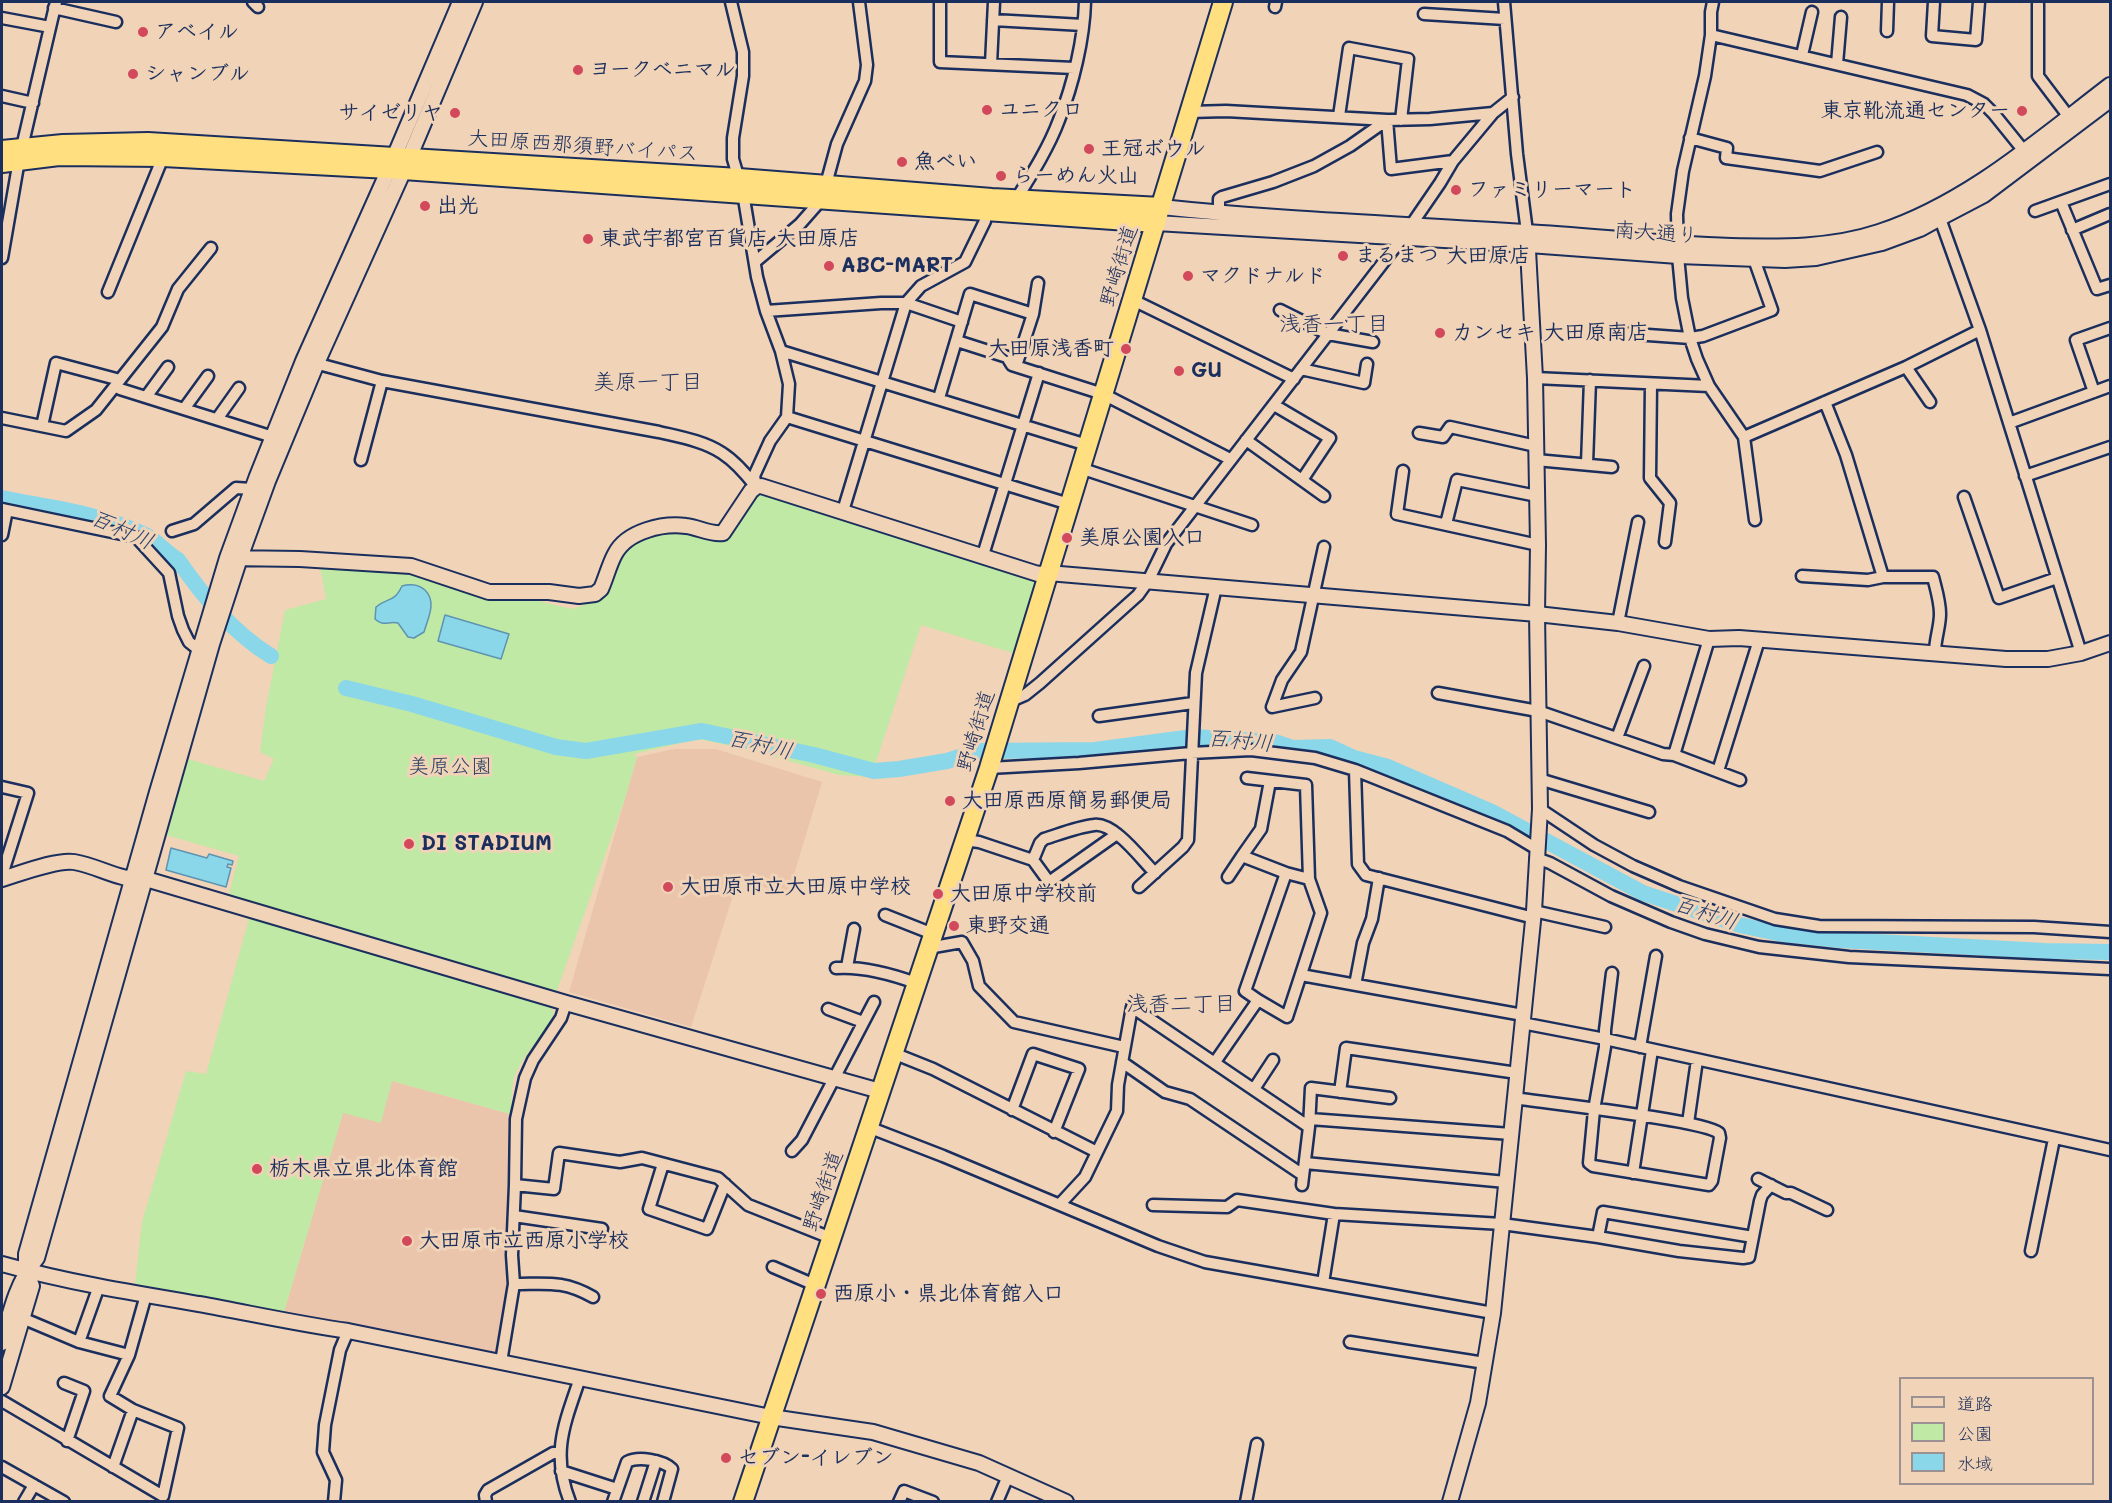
<!DOCTYPE html>
<meta charset="utf-8">
<style>
body{margin:0}
#map{position:relative;width:2112px;height:1503px;overflow:hidden;background:#f1d3b7;font-family:Mali,"Klee One",sans-serif}
canvas{display:block}
.frame{position:absolute;inset:0;border:3px solid #1b2f5e;pointer-events:none}
.legend{position:absolute;left:1899px;top:1377px;width:195px;height:108px;box-sizing:border-box;background:#f1d3b7;border:2px solid #9b9193;margin:0;padding:8px 10px;list-style:none;font-size:18px;color:#1b2f5e}
.legend li{display:flex;align-items:center;gap:12px;height:30px}
.legend b{width:30px;border:2px solid #9b9193}
</style>
<div id="map">
<canvas width="2112" height="1503"></canvas>
<div class="frame"></div>
<ul class="legend">
<li><b style="height:8px;background:#f1d3b7"></b>道路</li>
<li><b style="height:16px;background:#c0e9a5"></b>公園</li>
<li><b style="height:16px;background:#8ad7ea"></b>水域</li>
</ul>
</div>
<script>
const ctx = document.querySelector('canvas').getContext('2d');
ctx.lineJoin = 'round';
function fillPath(path, color) { ctx.fillStyle = color; ctx.fill(path, 'evenodd'); }
function trace(path, color, width, dash) { ctx.strokeStyle = color; ctx.lineWidth = width; ctx.lineCap = dash ? 'butt' : 'round'; ctx.setLineDash(dash || []); ctx.stroke(path); }
function label(font, color, halo, rows, align = 'center') {
  ctx.font = font + ' Mali,"Klee One",sans-serif'; ctx.lineWidth = 6; ctx.setLineDash([]); ctx.textBaseline = 'middle'; ctx.strokeStyle = halo; ctx.fillStyle = color; for (const [text, x, y, turn = 0] of rows) {
    ctx.save(); ctx.translate(x, y); ctx.rotate((+turn || 0) * Math.PI / 180); ctx.textAlign = isNaN(turn) ? turn : align; if (halo) ctx.strokeText(text, 0, 0); ctx.fillText(text, 0, 0); ctx.restore();
  }
}
const built = new Path2D(`
 M674 749H716L822 782 788 894 738 880 691 1027 569 992 637 757Z
 M392 1081 510 1114 507 1286 497 1354 284 1312 343 1112Z`);
const green = new Path2D(`
 M760 492 1038 581 1016 654 921 625 871 777 839 775 746 749 698 739 634 754 637 757 624 802 551 1007 554 1013C544 1036 524 1053 515 1075 511 1086 512 1102 510 1114L392 1081 381 1123 343 1113 284 1312 135 1284 142 1222 186 1071 206 1074 253 904 228 898 239 856 166 835 188 759 264 781 274 759 260 752 266 707 285 610 326 599 320 567 409 570 572 609C580 606 592 603 598 597 607 588 613 568 621 556 644 519 695 534 729 539Z`);
const water = new Path2D(`
 M406 585C414 584 419 585 425 590 437 602 428 618 424 632L414 638 408 637 398 623C388 621 383 627 375 619L376 607C388 597 394 603 402 586Z
 M445 615 509 634 501 659 438 641Z
 M171 848 207 858 209 854 233 861 232 865 228 864 227 867 231 868 226 887 166 870Z`);
const river = new Path2D(`
 M2 498C50 508 100 513 145 535 157 541 166 553 178 560 203 596 233 633 271 656
 M346 688 412 704 556 747 586 751 702 731 814 755 874 771 899 769 947 761 979 751 1095 750 1193 737 1275 742 1293 748 1330 747 1354 758 1388 767 1492 812 1643 893 1740 925 1782 934 1840 940 2045 951 2110 952`);
const minor = new Path2D(`
 M253 2 258 7
 M731 2 743 52V76L733 138V159L743 193 757 277 766 311 781 351 789 384 787 417 770 441 754 476 756 487
 M940 2V62L1074 68
 M1504 2 1517 154 1527 232
 M1713 2 1711 12V35L1705 76 1683 171 1677 214 1678 256 1682 298 1690 338 1697 359 1709 386 1744 437 1755 520
 M1934 2 1932 36 1976 40 1979 2
 M2038 4V76L2069 117
 M1275 7 1276 2
 M54 8 116 22
 M1424 14 1505 19
 M2 18 50 27
 M993 20 1083 25
 M1887 31 1888 2
 M1711 35 1967 95 1984 104 1994 114 2028 156
 M1802 55 1812 12
 M991 64 994 2
 M1837 64 1841 17
 M2 96 33 103
 M1189 112 1226 111 1387 120 1391 169 1453 161
 M1339 116 1349 48 1408 59 1401 120
 M1690 138 1727 148 1726 158 1820 171 1877 152
 M1017 198C1032 174 1049 147 1059 120 1073 85 1084 39 1085 2
 M2061 202 2097 289 2110 285
 M2035 211 2110 184
 M1219 213V199L1222 197 1273 182 1314 166 1350 146 1387 120 1430 119 1493 113
 M1938 213 1980 330 2081 653
 M2072 230 2110 214
 M2 258 19 160 56 2
 M755 262 800 224 822 199 837 144 865 81 867 65 859 2
 M108 292 163 157
 M1133 300 1294 379
 M1280 310 1328 334 1373 342
 M766 311 881 303H906L962 322
 M1620 333 1690 338 1703 336 1772 310 1754 259
 M957 341 1007 357 1012 365 1103 394 1230 459
 M781 351 1087 445
 M311 362 382 381 659 432C680 437 704 441 722 453 736 462 746 474 756 487
 M1016 366 1033 314 1038 283
 M1906 367 1930 402
 M1301 369 1364 383 1367 364
 M1535 378 1709 386
 M1651 384 1650 478 1670 503 1665 542
 M120 389 273 437
 M2094 392 2076 340 2110 328
 M146 397 168 367
 M939 398 970 294 1033 314
 M1825 402 1846 455 1883 577
 M1274 405 1330 438 1302 480
 M184 409 208 376
 M787 417 1069 504
 M2 418 66 431 96 410 162 327 178 289 211 248
 M217 419 239 388
 M2009 423 2110 386
 M42 426 56 363 120 380
 M1419 433 1443 437 1450 427 1536 446
 M1744 437 1906 367 1980 330
 M1246 440 1324 496
 M361 460 382 381
 M1536 460 1612 467
 M1587 464 1590 380
 M1080 468 1252 525
 M1403 471 1397 514 1538 545
 M2025 476 2110 447
 M1964 497 1999 598 2057 578
 M2 509 136 537 169 573 178 616 183 630 189 642 199 650
 M843 511 906 303 921 286 965 262 985 221 986 211
 M1446 524 1457 480 1537 496
 M172 531 194 524 236 488 252 489
 M2 535 7 510
 M983 555 1039 373
 M1802 576 1868 580 1883 577H1933C1936 589 1940 601 1940 614 1940 627 1935 639 1935 652
 M1618 623 1638 522
 M1438 693 1538 711 1663 754 1674 755 1740 780
 M1315 698 1272 707 1282 680 1301 652 1324 547
 M1009 702 1025 695 1040 683 1138 595 1148 581 1166 544 1403 237 1440 183 1453 161 1493 113 1513 97
 M1099 716 1193 703
 M1617 738 1644 666
 M1674 755 1709 639
 M989 768 1079 763 1191 753 1251 750 1315 758 1355 770 1507 831 1537 849
 M1355 770 1358 864 1366 875 1534 918
 M1718 771 1759 640
 M1539 779 1649 812
 M1270 781 1261 829 1242 856 1286 873
 M2 787 28 793 2 875
 M1540 809 1594 845 1633 866 1679 886 1775 919 1819 926 2034 927 2110 932
 M964 840 979 842 1033 860 1049 882 1117 834
 M1536 858 1550 863 1611 896 1671 922 1705 934 1759 947 1849 957 2110 969
 M1033 860 1040 843 1044 839C1060 834 1077 827 1094 825 1114 822 1141 859 1155 873
 M1228 877 1242 856
 M1139 887 1183 847 1188 840 1196 673 1216 587
 M1534 911 1605 927
 M885 915 933 934
 M928 948 962 942 973 961 979 986 1014 1022 1124 1047
 M847 967 854 929
 M836 968C863 966 891 974 916 983
 M1301 975 1523 1015
 M1355 985 1363 943 1372 919 1379 878
 M1258 1000 1287 1017 1321 913 1309 879
 M828 1009 863 1022
 M1522 1023 1605 1039 2110 1150
 M1640 1047 1656 956
 M893 1053 933 1069 1097 1152
 M1122 1062 1165 1092 1190 1099 1303 1175
 M1215 1062 1258 1000 1245 991 1286 873 1309 879 1306 785 1247 778
 M1254 1089 1273 1060
 M1340 1092 1346 1048 1517 1073
 M1514 1098C1546 1103 1704 1120 1719 1133L1720 1138 1712 1181 1709 1185 1593 1166 1589 1163 1594 1110 1605 1047V1030L1612 973
 M1012 1110 1033 1054 1079 1069 1054 1132
 M1310 1119 1511 1134
 M1688 1123 1697 1060
 M868 1127 943 1156 1158 1246 1205 1262 1493 1313
 M792 1151 802 1140 874 1002
 M1305 1163 1506 1182
 M663 1164 649 1209 707 1229 725 1184
 M1633 1173 1652 1050
 M1758 1179 1786 1193H1791L1827 1210
 M515 1185 554 1189 559 1153 620 1162 642 1158 718 1178 748 1205 831 1238
 M1302 1185 1309 1127 1311 1088 1390 1098
 M1060 1204 1085 1177 1117 1111 1118 1085 1132 1007 1309 1127
 M1153 1205 1227 1207 1237 1200 1334 1214 1502 1224 1598 1237 1679 1251 1743 1258 1749 1257 1760 1201 1762 1195 1771 1185
 M514 1216 602 1229
 M1598 1237 1603 1212 1753 1237
 M2031 1251 2054 1139
 M773 1267 815 1285
 M1323 1283 1334 1214
 M514 1284C547 1284 563 1280 593 1297
 M22 1318 79 1342 129 1355 146 1295
 M79 1342 99 1286
 M1350 1342 1485 1363
 M501 1362 514 1284 512 1255 515 1185 516 1119 525 1078 533 1060 561 1018 566 1003
 M64 1383 84 1391 67 1441
 M2 1401 163 1496 178 1428 133 1410 110 1396 129 1355
 M2 1467 64 1502
 M113 1467 133 1410
 M561 1471 617 1489
 M24 1502 34 1485
 M334 1502 336 1480 323 1452 325 1425 340 1350 348 1331
 M486 1502 485 1495 488 1490 553 1453H560
 M570 1502C551 1453 564 1425 580 1378
 M613 1502 627 1462C638 1456 663 1460 672 1469L663 1502
 M643 1502 656 1461
 M899 1502 904 1491 933 1502
 M997 1502 1008 1476
 M1246 1502 1257 1444`);
const tertiary = new Path2D(`
 M1161 207C1282 220 1404 224 1526 232 1594 236 1662 244 1731 246 1781 247 1831 248 1879 232 1967 203 2038 140 2110 85
 M1156 223 1529 245 1678 256 1785 260 1816 258 1882 243 1920 229 1940 218 1984 195 2110 100
 M227 558 300 559 411 566 489 592H549L579 596 595 594 601 589C606 578 609 565 615 554 627 531 663 523 686 526 698 527 710 535 723 533L751 491 756 487 761 486 1038 574 1048 573 1537 614 1618 623 1709 639 1739 638 2006 659H2048L2081 653 2110 643
 M2 879C19 874 57 859 74 862 99 866 121 882 146 879L566 1003 880 1091
 M2 1264C66 1282 133 1293 199 1304 249 1313 298 1324 348 1331L771 1417 873 1432 979 1463 1066 1502
 M2 1343C10 1313 16 1283 37 1258L212 644 240 558 268 481 317 363 404 170 475 2
 M2 1387 32 1286 26 1271V1254L157 792 227 558 257 476 303 361 389 169 460 2
 M1450 1502 1478 1403 1493 1313 1534 911 1540 809 1537 614 1538 545 1535 378 1527 232`);
const trunk = new Path2D(`
 M2 150 63 144 148 142 739 178 992 198 1161 207
 M2 163 59 156 163 157 389 169 1156 223
 M743 1502 989 768 1223 2`);
const markers = [
 [143,32,6,"#d1495b"],
 [578,70,6,"#d1495b"],
 [133,74,6,"#d1495b"],
 [987,110,6,"#d1495b"],
 [2022,111,6,"#d1495b"],
 [455,113,6,"#d1495b"],
 [1089,149,6,"#d1495b"],
 [902,162,6,"#d1495b"],
 [1001,176,6,"#d1495b"],
 [1456,190,6,"#d1495b"],
 [425,206,6,"#d1495b"],
 [588,239,6,"#d1495b"],
 [1343,256,6,"#d1495b"],
 [829,266,6,"#d1495b"],
 [1188,276,6,"#d1495b"],
 [1440,333,6,"#d1495b"],
 [1126,349,6,"#d1495b"],
 [1179,371,6,"#d1495b"],
 [1067,538,6,"#d1495b"],
 [950,801,6,"#d1495b"],
 [409,844,6,"#d1495b"],
 [668,887,6,"#d1495b"],
 [938,894,6,"#d1495b"],
 [954,926,6,"#d1495b"],
 [257,1169,6,"#d1495b"],
 [407,1241,6,"#d1495b"],
 [821,1294,6,"#d1495b"],
 [726,1458,6,"#d1495b"]
];
const poiNames = [
 ["アベイル",155,32],
 ["ヨークベニマル",590,70],
 ["シャンブル",145,74],
 ["ユニクロ",999,110],
 ["東京靴流通センター",2010,111,"right"],
 ["サイゼリヤ",443,113,"right"],
 ["王冠ボウル",1101,149],
 ["魚べい",914,162],
 ["らーめん火山",1013,176],
 ["ファミリーマート",1468,190],
 ["出光",437,206],
 ["東武宇都宮百貨店 大田原店",600,239],
 ["まるまつ 大田原店",1355,256],
 ["ABC-MART",841,266],
 ["マクドナルド",1200,276],
 ["カンセキ 大田原南店",1452,333],
 ["大田原浅香町",1114,349,"right"],
 ["GU",1191,371],
 ["美原公園入口",1079,538],
 ["大田原西原簡易郵便局",962,801],
 ["DI STADIUM",421,844],
 ["大田原市立大田原中学校",680,887],
 ["大田原中学校前",950,894],
 ["東野交通",966,926],
 ["栃木県立県北体育館",269,1169],
 ["大田原市立西原小学校",419,1241],
 ["西原小・県北体育館入口",833,1294],
 ["セブン-イレブン",738,1458]
];
const streetNames = [
 ["大田原西那須野バイパス",583,146,4],
 ["南大通り",1656,233,4],
 ["野崎街道",1119,266,-73],
 ["野崎街道",976,731,-73],
 ["野崎街道",823,1191,-71]
];
const parkNames = [
 ["美原公園",450,767]
];
const neighbourhoodNames = [
 ["浅香一丁目",1334,324],
 ["美原一丁目",648,382],
 ["浅香二丁目",1181,1004]
];
const waterNames = [
 ["百村川",122,530,24],
 ["百村川",1240,741,5],
 ["百村川",760,745,13],
 ["百村川",1706,913,18]
];
fillPath(built, '#eac5ac');
fillPath(green, '#c0e9a5');
fillPath(water, '#8ad7ea');
trace(water, '#5e94b2', 1.5);
trace(river, '#8ad7ea', 16);
trace(minor, '#1b2f5e', 15);
trace(tertiary, '#1b2f5e', 18);
trace(trunk, '#1b2f5e', 22);
trace(minor, '#f1d3b7', 10);
trace(tertiary, '#f1d3b7', 14);
trace(trunk, '#ffdf80', 18);
for (const [x, y, r, color] of markers) { const dot = new Path2D(); dot.arc(x, y, r, 0, 2 * Math.PI); ctx.fillStyle = color; ctx.fill(dot); trace(dot, '#f1d3b7', 2); }
label('bold 21px', '#1b2f5e', '#f1d3b7', poiNames, 'left');
label('21px', '#1b2f5e', '#f1d3b7', streetNames);
label('21px', '#2c4265', '#f1d3b7', parkNames);
label('22px', '#1b2f5e', '#f1d3b7', neighbourhoodNames);
label('italic 22px', '#26406c', '#f1d3b7', waterNames);
</script>
